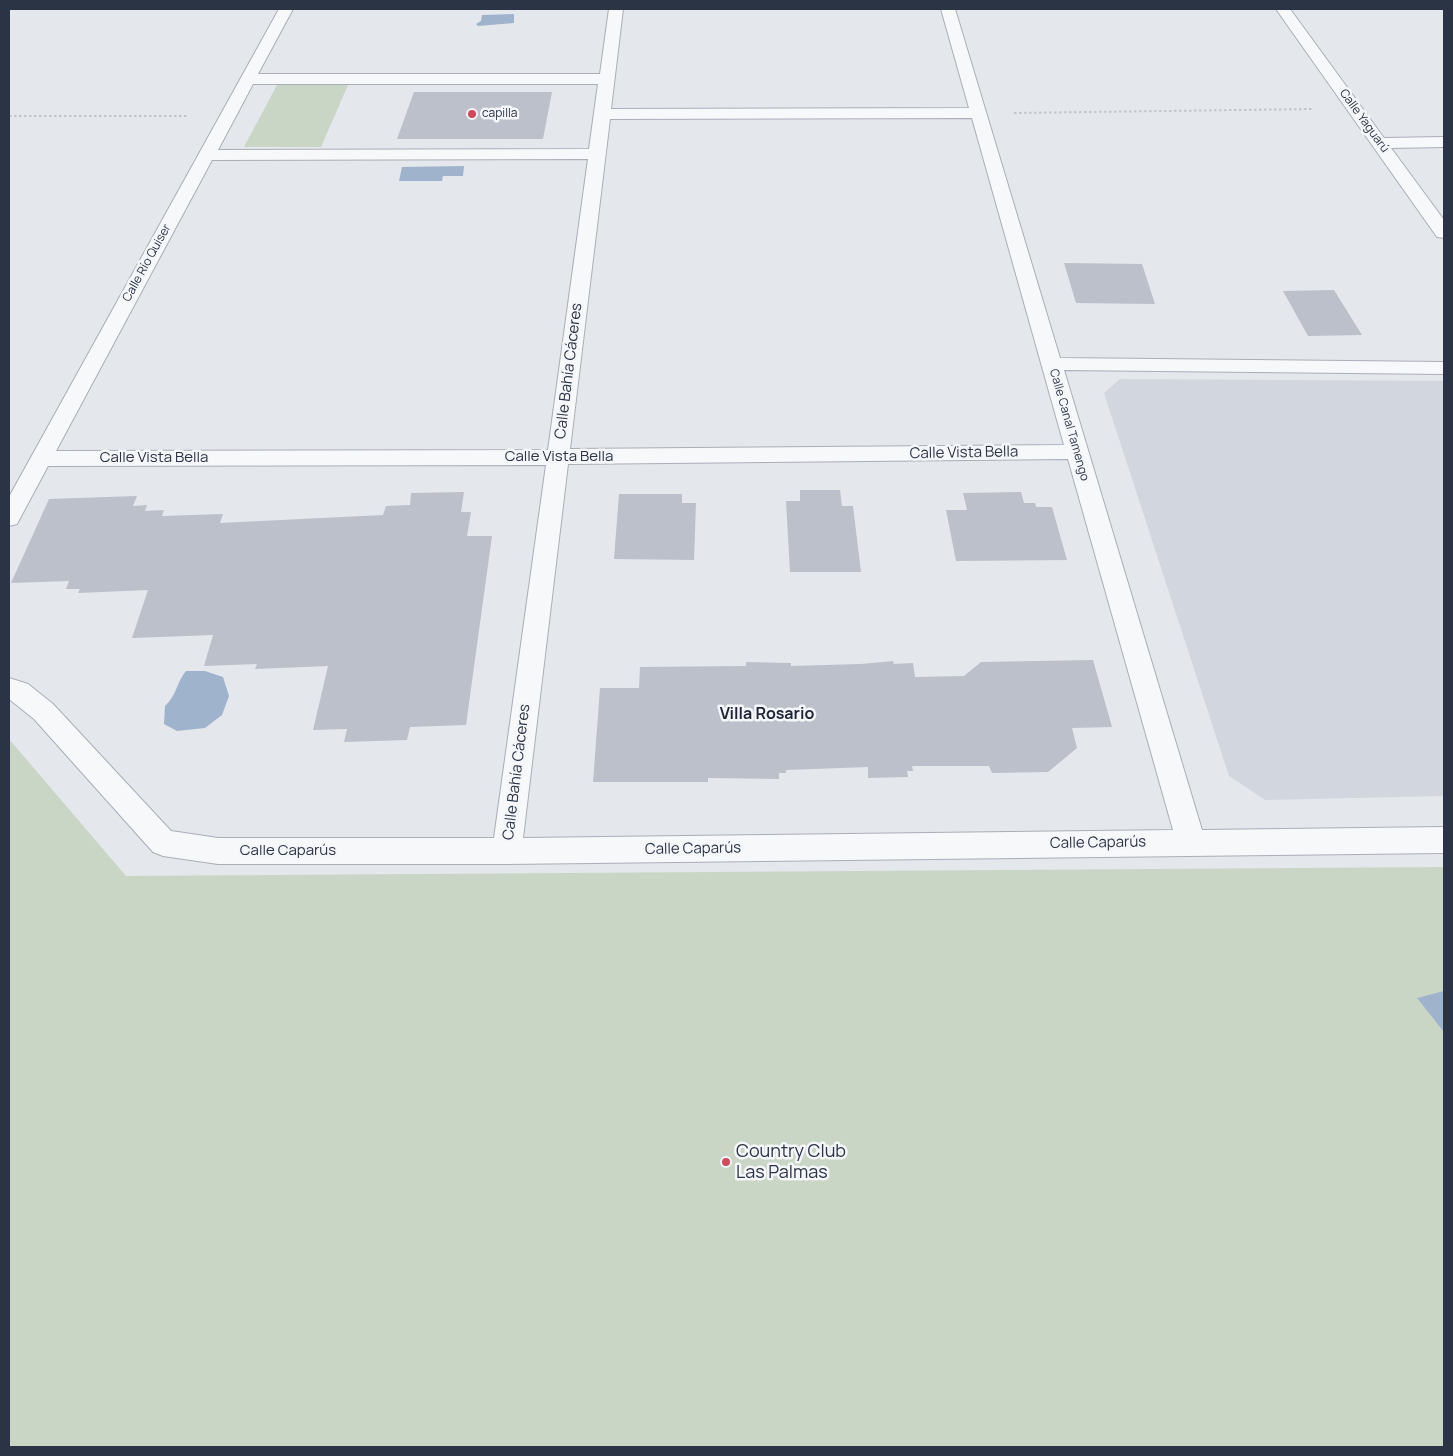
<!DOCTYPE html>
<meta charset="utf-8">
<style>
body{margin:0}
#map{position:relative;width:1453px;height:1456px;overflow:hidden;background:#e4e7ec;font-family:Manrope,sans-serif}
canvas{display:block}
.frame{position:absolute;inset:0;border:10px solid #2b3445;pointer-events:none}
</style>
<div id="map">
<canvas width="1453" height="1456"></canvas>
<div class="frame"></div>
</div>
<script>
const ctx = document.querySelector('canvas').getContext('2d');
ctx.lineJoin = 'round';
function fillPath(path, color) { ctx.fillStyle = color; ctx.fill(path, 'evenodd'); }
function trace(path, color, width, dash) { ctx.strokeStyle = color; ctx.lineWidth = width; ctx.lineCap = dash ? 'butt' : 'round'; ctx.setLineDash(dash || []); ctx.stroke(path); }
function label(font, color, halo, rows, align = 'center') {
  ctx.font = font + ' Manrope,sans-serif'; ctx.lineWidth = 5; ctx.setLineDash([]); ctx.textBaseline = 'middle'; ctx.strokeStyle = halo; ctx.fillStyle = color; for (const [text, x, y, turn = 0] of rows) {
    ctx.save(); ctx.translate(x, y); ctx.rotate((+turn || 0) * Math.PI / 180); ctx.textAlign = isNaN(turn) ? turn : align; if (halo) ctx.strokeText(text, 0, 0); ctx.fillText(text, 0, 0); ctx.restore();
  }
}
const built = new Path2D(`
 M1120 379 1444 381V796L1265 800 1229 776 1104 393Z`);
const green = new Path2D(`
 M277 85H348L321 147H244Z
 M9 739 126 876 1444 867V1447H9Z`);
const water = new Path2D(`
 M514 14V23L478 26 476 24 481 21 482 15Z
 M464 166 463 176H443L442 181H399L402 167Z
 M186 671H205L223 677 229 696 222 715 205 728 177 731 164 724 165 706C177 695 176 683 186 671Z
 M1444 991V1032L1417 998Z`);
const building = new Path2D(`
 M414 92H552L543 139H397Z
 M1064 263 1142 264 1155 304 1076 303Z
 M1334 290 1362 335 1308 336 1283 291Z
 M800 490H840L842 506H853L861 572H790L786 501H800Z
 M464 492 461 512H471L467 536H492L466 725 410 727 407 740 344 742 347 729 313 730 328 666 255 669 257 664 204 666 213 635 132 638 148 590 78 593 80 589H66L69 581 11 583 49 499 137 496 133 506 147 505 145 511 164 510 162 516 223 514 220 523 383 515 386 506 410 505 411 493Z
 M1021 492 1024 503H1035L1036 507H1052L1067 560 956 561 946 510H967L963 493Z
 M619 494H682V503H696L694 560 614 559Z
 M1093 660 1112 727 1072 728 1077 748 1048 772 992 773 989 766H912L913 771H907L908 777 868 778V767L786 770V773H779V779L708 778V782H593L600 688H639L640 667 746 666V662L791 663V666L861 664 893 661 894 664 913 663 915 677 964 676 981 662Z`);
const path = new Path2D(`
 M1014 113 1313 109
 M9 116H188`);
const street = new Path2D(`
 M279 9H293L258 74H600L609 9H623L611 109 969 108 941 9H955L1060 358 1444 362V374L1064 370 1202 830 1444 827V853L507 864H218L163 856 153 852 34 719 9 699V678L28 684 53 704 171 831 218 838H494L546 465 48 466 17 524 9 526V497ZM253 84H598L589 149 218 150ZM972 118 1064 445 570 449 610 119ZM588 159 548 450 56 451 212 160ZM1068 459 1173 830 523 838 568 464Z
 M1276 9H1290L1384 138 1444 137V147L1391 148 1444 220V238L1437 237Z`);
const markers = [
 [472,114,5,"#d1495b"],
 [726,1162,5,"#d1495b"]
];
const farPoinames = [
 ["capilla",482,114]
];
const farStreetnames = [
 ["Calle Yaguarú",1364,121,54],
 ["Calle Río Quiser",147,263,-61],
 ["Calle Canal Tamengo",1069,425,74]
];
const streetNames = [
 ["Calle Bahía Cáceres",569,371,-83],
 ["Calle Vista Bella",964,453,-1],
 ["Calle Vista Bella",559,457],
 ["Calle Vista Bella",154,458],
 ["Calle Bahía Cáceres",517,772,-83],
 ["Calle Caparús",1098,843,-1],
 ["Calle Caparús",693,849,-1],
 ["Calle Caparús",288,851]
];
const neighbourhoodNames = [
 ["Villa Rosario",767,715]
];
const nearPoinames = [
 ["Country Club",736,1152],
 ["Las Palmas",736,1173]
];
fillPath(built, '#d2d6de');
fillPath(green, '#c9d6c5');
fillPath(water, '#9fb4cc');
fillPath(building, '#bbc0ca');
trace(street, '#a9aeb7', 2);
trace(path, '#c2c5cb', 2, [2.5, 2.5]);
fillPath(street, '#f7f8fa');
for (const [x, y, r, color] of markers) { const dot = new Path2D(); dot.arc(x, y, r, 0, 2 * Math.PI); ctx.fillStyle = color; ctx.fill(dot); trace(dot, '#f4f6f9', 2); }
label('12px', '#2b3445', '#f4f6f9', farPoinames, 'left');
label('12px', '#2b3445', '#f4f6f9', farStreetnames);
label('15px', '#2b3445', '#f4f6f9', streetNames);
label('bold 16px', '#1d2536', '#f4f6f9', neighbourhoodNames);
label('18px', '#2b3445', '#f4f6f9', nearPoinames, 'left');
</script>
